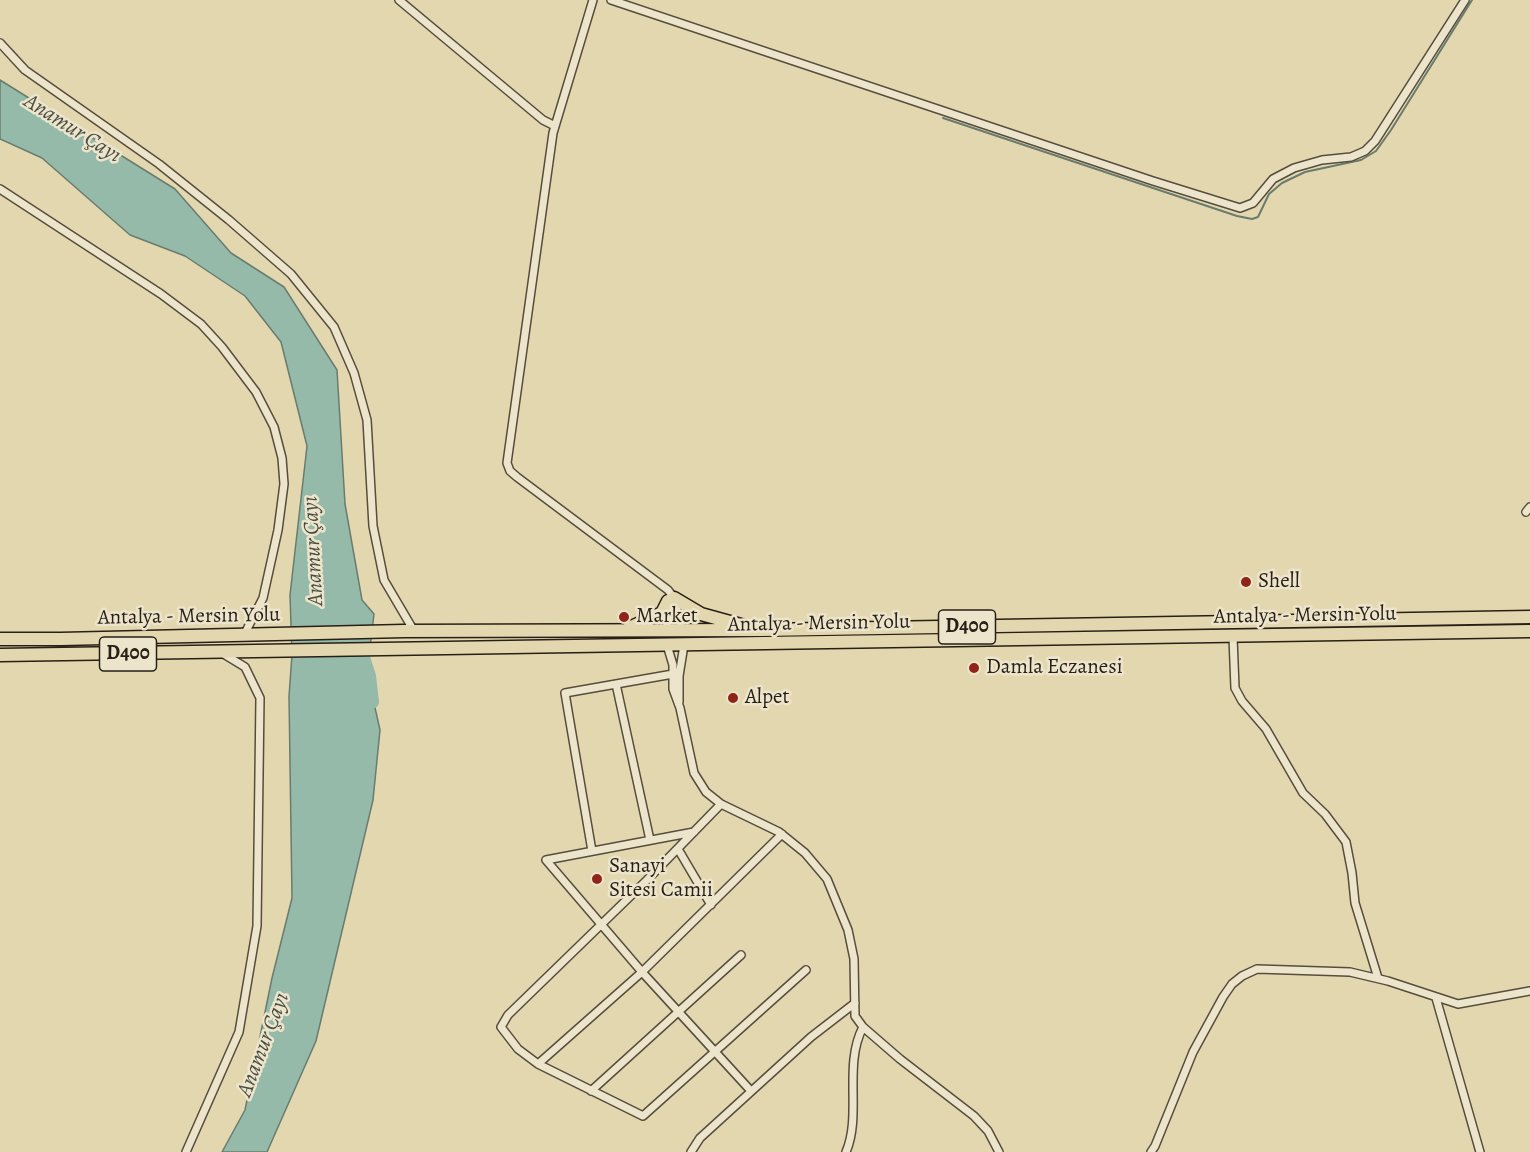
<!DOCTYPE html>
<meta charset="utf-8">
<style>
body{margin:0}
canvas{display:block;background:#e3d7af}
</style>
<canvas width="1530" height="1152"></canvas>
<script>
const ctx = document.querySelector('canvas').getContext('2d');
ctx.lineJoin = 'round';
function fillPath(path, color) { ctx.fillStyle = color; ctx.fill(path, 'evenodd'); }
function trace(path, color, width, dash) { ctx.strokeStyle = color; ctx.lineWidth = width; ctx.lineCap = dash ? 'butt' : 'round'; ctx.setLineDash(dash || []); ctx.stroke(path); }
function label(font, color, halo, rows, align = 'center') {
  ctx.font = font + ' Alegreya,serif'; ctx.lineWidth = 5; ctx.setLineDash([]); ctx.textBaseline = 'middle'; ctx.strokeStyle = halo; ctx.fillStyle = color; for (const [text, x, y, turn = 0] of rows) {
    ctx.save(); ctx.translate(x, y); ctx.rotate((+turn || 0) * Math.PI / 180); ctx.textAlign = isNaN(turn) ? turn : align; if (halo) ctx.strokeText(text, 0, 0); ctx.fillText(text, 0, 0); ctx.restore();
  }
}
const water = new Path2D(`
 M0 80 175 189 231 253 284 287 337 370 345 504 362 600 374 614 367 672 380 730 373 800 316 1041 267 1152H222L245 1110 272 978 292 898 289 696 292 655 290 595 307 446 281 342 245 296 185 256 130 235 42 158 0 139Z`);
const stream = new Path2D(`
 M943 118 1237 216 1252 219 1258 217 1269 194 1282 183 1305 172 1361 160 1376 151 1391 130 1472 0`);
const river = new Path2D(`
 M362 654 369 676 372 702`);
const minor = new Path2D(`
 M399 0 543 120 555 126
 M593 0 553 133 507 463 510 471 517 477 668 590 674 598 682 630
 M611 0 1153 181 1240 208 1253 203 1273 179 1294 168 1322 160 1351 157 1365 151 1375 141 1465 0
 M0 43 25 70 159 164 229 220 291 274 334 327 354 373 367 420 373 526 384 580 414 631
 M0 189 161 294 201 324 222 347 256 392 274 427 282 458 284 484 278 530 263 598 244 635
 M1526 512 1530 507
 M666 630 669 616V604
 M1233 637 1235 688 1242 701 1266 729 1303 793 1325 814 1346 842 1352 873 1355 903 1378 978
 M667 645 673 665V689L680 708 694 773 706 792 721 804 779 832 805 853 827 879 848 930 854 959 855 1016 863 1027 900 1059 974 1116 988 1131 999 1152
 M616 684 650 840
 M679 702V676L684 645
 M721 804 647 880 508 1015 501 1027 518 1049 538 1064 643 1116 806 970
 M694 832 546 860 642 972 751 1091
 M678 849 711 905
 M592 851 565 693 673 674
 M1436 998 1480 1152
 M538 1064 642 972 782 834
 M591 1091 741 955
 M186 1152 239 1032 257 926 260 698 245 667 222 653
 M691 1152 700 1138 811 1037 855 1003
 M846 1152C862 1115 843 1065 863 1027
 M1151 1152 1155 1146 1193 1052 1223 997 1232 984 1242 976 1257 969 1350 972 1388 981 1458 1004 1530 991`);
const trunk = new Path2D(`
 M674 598 701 614 741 625
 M629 628 662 613 668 601
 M0 639H61L404 631 762 630 1530 617
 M0 655 1530 631`);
const markers = [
 [1246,582,6,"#8f2418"],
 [624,617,6,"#8f2418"],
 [974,668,6,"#8f2418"],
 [733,698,6,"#8f2418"],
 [597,879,6,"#8f2418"]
];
const shields = [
 [967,627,57],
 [128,654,57]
];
const shieldNames = [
 ["D400",967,627],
 ["D400",128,654]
];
const poiNames = [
 ["Shell",1258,582],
 ["Market",636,617],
 ["Damla Eczanesi",986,668],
 ["Alpet",745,698],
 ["Sanayi",609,867],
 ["Sitesi Camii",609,891]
];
const streetNames = [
 ["Antalya - Mersin Yolu",1305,616,-1],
 ["Antalya - Mersin Yolu",189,617,-1],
 ["Antalya - Mersin Yolu",819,624,-1]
];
const waterNames = [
 ["Anamur Çayı",72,129,32],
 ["Anamur Çayı",314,551,-93],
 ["Anamur Çayı",264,1045,-69]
];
fillPath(water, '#95baa9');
trace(water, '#697c6f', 1.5);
trace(stream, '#697c6f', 2);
trace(river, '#95baa9', 14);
trace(minor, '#574d3d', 10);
trace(trunk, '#281f17', 15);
trace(minor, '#ede5cb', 7);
trace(trunk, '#e3d7af', 12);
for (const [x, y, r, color] of markers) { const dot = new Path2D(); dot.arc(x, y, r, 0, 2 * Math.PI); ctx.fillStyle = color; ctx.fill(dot); trace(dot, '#ede5cb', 2); }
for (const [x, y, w] of shields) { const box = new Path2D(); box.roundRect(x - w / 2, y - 17, w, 34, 4.5); ctx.fillStyle = '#ede5cb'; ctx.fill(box); trace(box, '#281f17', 1.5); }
label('bold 20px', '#281f17', null, shieldNames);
label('21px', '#281f17', '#ede5cb', poiNames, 'left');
label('21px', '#281f17', '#ede5cb', streetNames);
label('italic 22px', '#494e43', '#ede5cb', waterNames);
</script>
